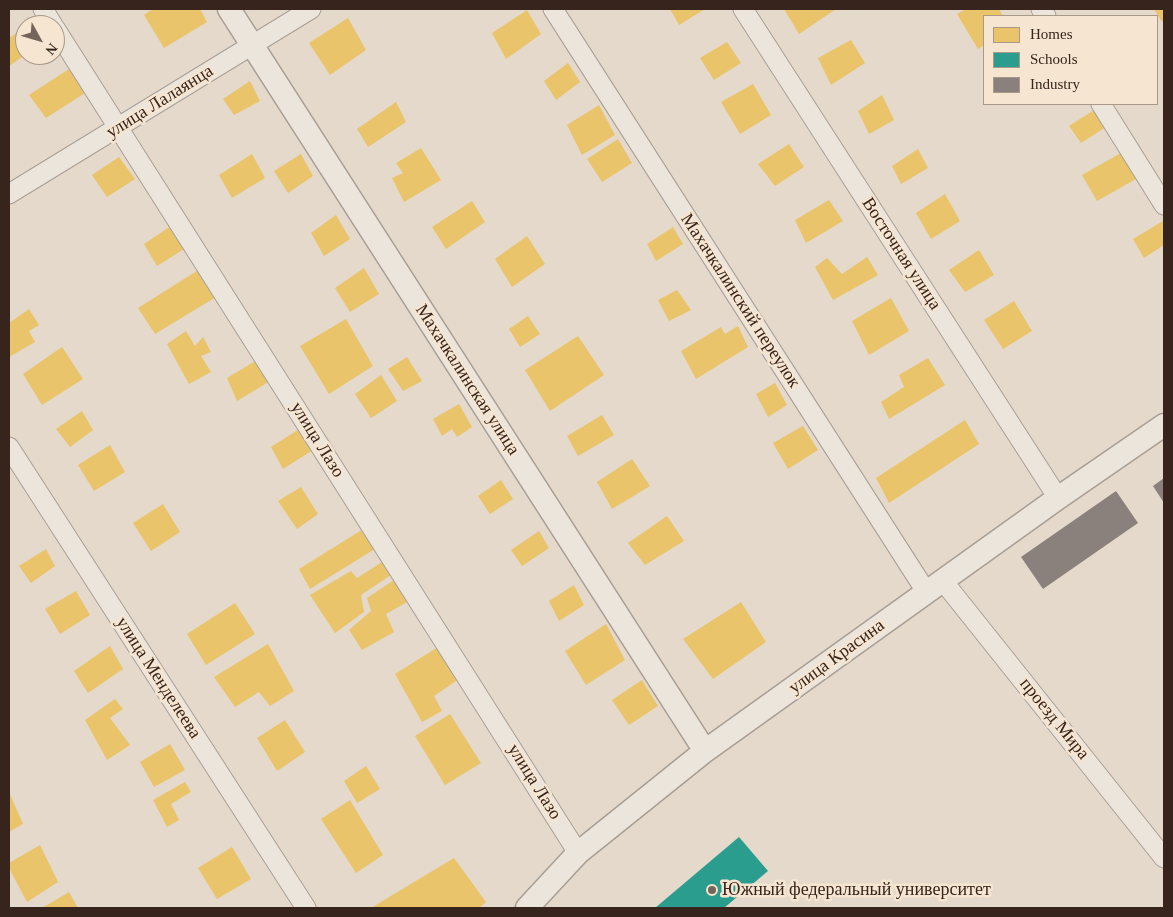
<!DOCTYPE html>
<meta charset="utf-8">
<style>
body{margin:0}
#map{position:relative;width:1173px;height:917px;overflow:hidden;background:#e4d9ca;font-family:"Times New Roman",serif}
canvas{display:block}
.frame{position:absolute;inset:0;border:10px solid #37251d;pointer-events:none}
.legend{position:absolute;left:983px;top:15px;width:175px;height:90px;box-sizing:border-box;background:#f6e5d0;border:1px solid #aa9888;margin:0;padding:6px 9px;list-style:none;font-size:15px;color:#37251d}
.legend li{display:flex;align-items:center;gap:10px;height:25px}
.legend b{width:25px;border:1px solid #aa9888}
.north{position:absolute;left:15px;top:15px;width:50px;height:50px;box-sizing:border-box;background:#f6e5d0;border:1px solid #aa9888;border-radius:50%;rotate:129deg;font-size:14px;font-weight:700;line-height:20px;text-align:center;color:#37251d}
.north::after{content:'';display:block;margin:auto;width:18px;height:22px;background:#74645a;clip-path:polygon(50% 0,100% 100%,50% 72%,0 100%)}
</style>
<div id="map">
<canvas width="1173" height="917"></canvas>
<div class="frame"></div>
<ul class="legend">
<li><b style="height:14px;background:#e9c46a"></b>Homes</li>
<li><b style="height:14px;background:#2a9d8f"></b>Schools</li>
<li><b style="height:14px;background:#8a817c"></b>Industry</li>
</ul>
<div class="north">N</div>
</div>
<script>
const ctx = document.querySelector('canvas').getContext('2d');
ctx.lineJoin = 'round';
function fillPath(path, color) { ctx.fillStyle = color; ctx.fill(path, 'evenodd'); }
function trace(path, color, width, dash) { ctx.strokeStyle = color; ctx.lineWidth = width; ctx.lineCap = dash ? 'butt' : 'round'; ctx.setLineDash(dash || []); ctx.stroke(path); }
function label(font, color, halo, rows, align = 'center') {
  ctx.font = font + ' "Times New Roman",serif'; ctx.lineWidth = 5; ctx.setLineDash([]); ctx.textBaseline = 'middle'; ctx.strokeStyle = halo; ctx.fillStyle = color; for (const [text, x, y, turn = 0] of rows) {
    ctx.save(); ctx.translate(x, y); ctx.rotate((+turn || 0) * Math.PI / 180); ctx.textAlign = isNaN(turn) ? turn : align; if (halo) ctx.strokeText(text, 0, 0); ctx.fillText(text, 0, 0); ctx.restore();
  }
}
const homes = new Path2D(`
 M153 9H200L207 22 164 48 144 15Z
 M670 9H705L679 25Z
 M784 9H836L799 34Z
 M966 9H999L1003 16H984V45L978 49 957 14Z
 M1154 9H1164V20L1162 22Z
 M527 10 541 34 506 59 492 33Z
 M348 18 366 50 330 75 309 43Z
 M25 28V55L9 66V38Z
 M851 40 865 63 831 85 818 58Z
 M727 42 741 63 714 80 700 58Z
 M568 63 580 82 556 100 544 81Z
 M69 69 85 93 46 118 29 95Z
 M250 81 260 101 234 115 223 99Z
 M753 84 771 115 740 134 721 102Z
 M882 95 894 120 869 134 858 111Z
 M396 102 406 122 368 147 357 129Z
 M599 105 615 135 582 155 567 125Z
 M1094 110 1106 127 1081 143 1069 126Z
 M618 139 632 163 602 182 587 159Z
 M789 144 804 167 775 186 758 164Z
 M421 148 441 180 404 202 392 178 403 173 396 163Z
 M918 149 928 168 901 184 892 166Z
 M1121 153 1136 179 1097 201 1082 175Z
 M252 154 265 178 232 198 219 175Z
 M301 154 313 176 288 193 274 171Z
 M119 157 135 179 107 197 92 175Z
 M945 194 960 221 931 239 916 213Z
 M829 200 843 221 806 243 795 220Z
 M472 201 485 222 446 249 432 227Z
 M336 215 350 239 324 256 311 233Z
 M1163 221 1164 223V245L1144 258 1133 239Z
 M171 226 184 249 157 266 144 244Z
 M673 227 683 244 656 261 647 244Z
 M527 236 545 264 512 287 495 259Z
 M979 250 994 275 965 292 949 270Z
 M867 257 878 275 833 300 815 267 827 258 842 274Z
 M364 268 379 294 350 312 335 288Z
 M200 269 216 297 155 334 138 308Z
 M677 290 691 310 669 321 658 300Z
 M891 298 909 331 869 355 852 321Z
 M1014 301 1032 331 1003 349 984 320Z
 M29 309 39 325 29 331 35 342 9 357V323Z
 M528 316 540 334 520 347 509 329Z
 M346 319 373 366 329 394 300 346Z
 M738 326 748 347 696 379 681 351 721 327 725 334Z
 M186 331 195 346 203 337 211 352 201 356 211 372 189 384 167 344Z
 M578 336 604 375 550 411 525 370Z
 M62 347 83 379 42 405 23 374Z
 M407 357 422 381 403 391 388 369Z
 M928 358 945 385 889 419 881 402 904 387 899 375Z
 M257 360 270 381 237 401 227 378Z
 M381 375 397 401 371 418 355 394Z
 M775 383 787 405 768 417 756 394Z
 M459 404 472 427 457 437 452 429 442 436 433 419Z
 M82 411 93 430 70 447 56 429Z
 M602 415 614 435 578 456 567 436Z
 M965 420 979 444 889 503 876 478Z
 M803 426 818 450 788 469 773 443Z
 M301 428 313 450 283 469 271 447Z
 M110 445 125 472 94 491 78 465Z
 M632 459 650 486 612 509 597 482Z
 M501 480 513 499 490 514 478 496Z
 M301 487 318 514 297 529 278 501Z
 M163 504 180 532 151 551 133 523Z
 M667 516 684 541 645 565 628 543Z
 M365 528 378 547 310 589 299 569Z
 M539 531 549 548 522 566 511 550Z
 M46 549 55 566 31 583 19 566Z
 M382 562 391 575 361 595 364 612 335 633 310 595 351 571 357 578Z
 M397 578 409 601 386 614 394 632 362 650 349 630 371 611 367 598Z
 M574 585 584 605 559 621 549 601Z
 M76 591 90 615 60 634 45 609Z
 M741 602 766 642 713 679 683 639Z
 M235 603 255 634 206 665 187 634Z
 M606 624 625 660 586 685 565 651Z
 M268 644 294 691 270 706 259 692 235 707 214 677Z
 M110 646 123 669 88 693 74 671Z
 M438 647 459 679 434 696 442 711 422 722 395 674Z
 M642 680 658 706 629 725 612 700Z
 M115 699 123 709 110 718 130 745 107 760 85 720Z
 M450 714 481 763 445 785 415 736Z
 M285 720 305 752 277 771 257 738Z
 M170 744 185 770 154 787 140 762Z
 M366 766 380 789 357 803 344 781Z
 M185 782 191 792 171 804 179 820 167 827 153 800Z
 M9 792 23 824 9 832Z
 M350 800 383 855 356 873 321 819Z
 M40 845 58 882 27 902 9 868V863Z
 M232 847 251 879 217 899 198 868Z
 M454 858 486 902 479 908H371Z
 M69 892 78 908H42Z`);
const schools = new Path2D(`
 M739 837 768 871 724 908H655Z`);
const industry = new Path2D(`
 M1164 478V503L1153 486Z
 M1116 491 1138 523 1043 589 1021 557Z`);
const minor = new Path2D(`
 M43 9 53 25
 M553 9 927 593
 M743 9 1058 498
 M1041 9 1046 16
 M55 28 578 853
 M1101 104 1164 205
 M9 194 311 9
 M9 447 306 908
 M943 581 1164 858`);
const tertiary = new Path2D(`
 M229 9 705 751
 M527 908 578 853 705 751 1058 498 1164 425`);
const markers = [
 [712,890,5,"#74645a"]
];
const streetNames = [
 ["улица Лалаянца",160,102,-32],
 ["Восточная улица",901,254,57],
 ["Махачкалинский переулок",740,301,57],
 ["Махачкалинская улица",467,380,57],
 ["улица Лазо",317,440,58],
 ["улица Красина",837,657,-36],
 ["улица Менделеева",158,678,57],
 ["проезд Мира",1054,719,51],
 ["улица Лазо",534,782,58]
];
const poiNames = [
 ["Южный федеральный университет",722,890]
];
fillPath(homes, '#e9c46a');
fillPath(schools, '#2a9d8f');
fillPath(industry, '#8a817c');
trace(minor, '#a99e94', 21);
trace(tertiary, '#a99e94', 25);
trace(minor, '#ece5dc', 19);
trace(tertiary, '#ece5dc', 22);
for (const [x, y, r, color] of markers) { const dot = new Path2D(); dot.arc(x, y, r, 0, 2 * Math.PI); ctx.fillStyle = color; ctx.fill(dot); trace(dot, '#f6e5d0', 2); }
label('18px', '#37251d', '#f6e5d0', streetNames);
label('18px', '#37251d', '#f6e5d0', poiNames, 'left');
</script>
